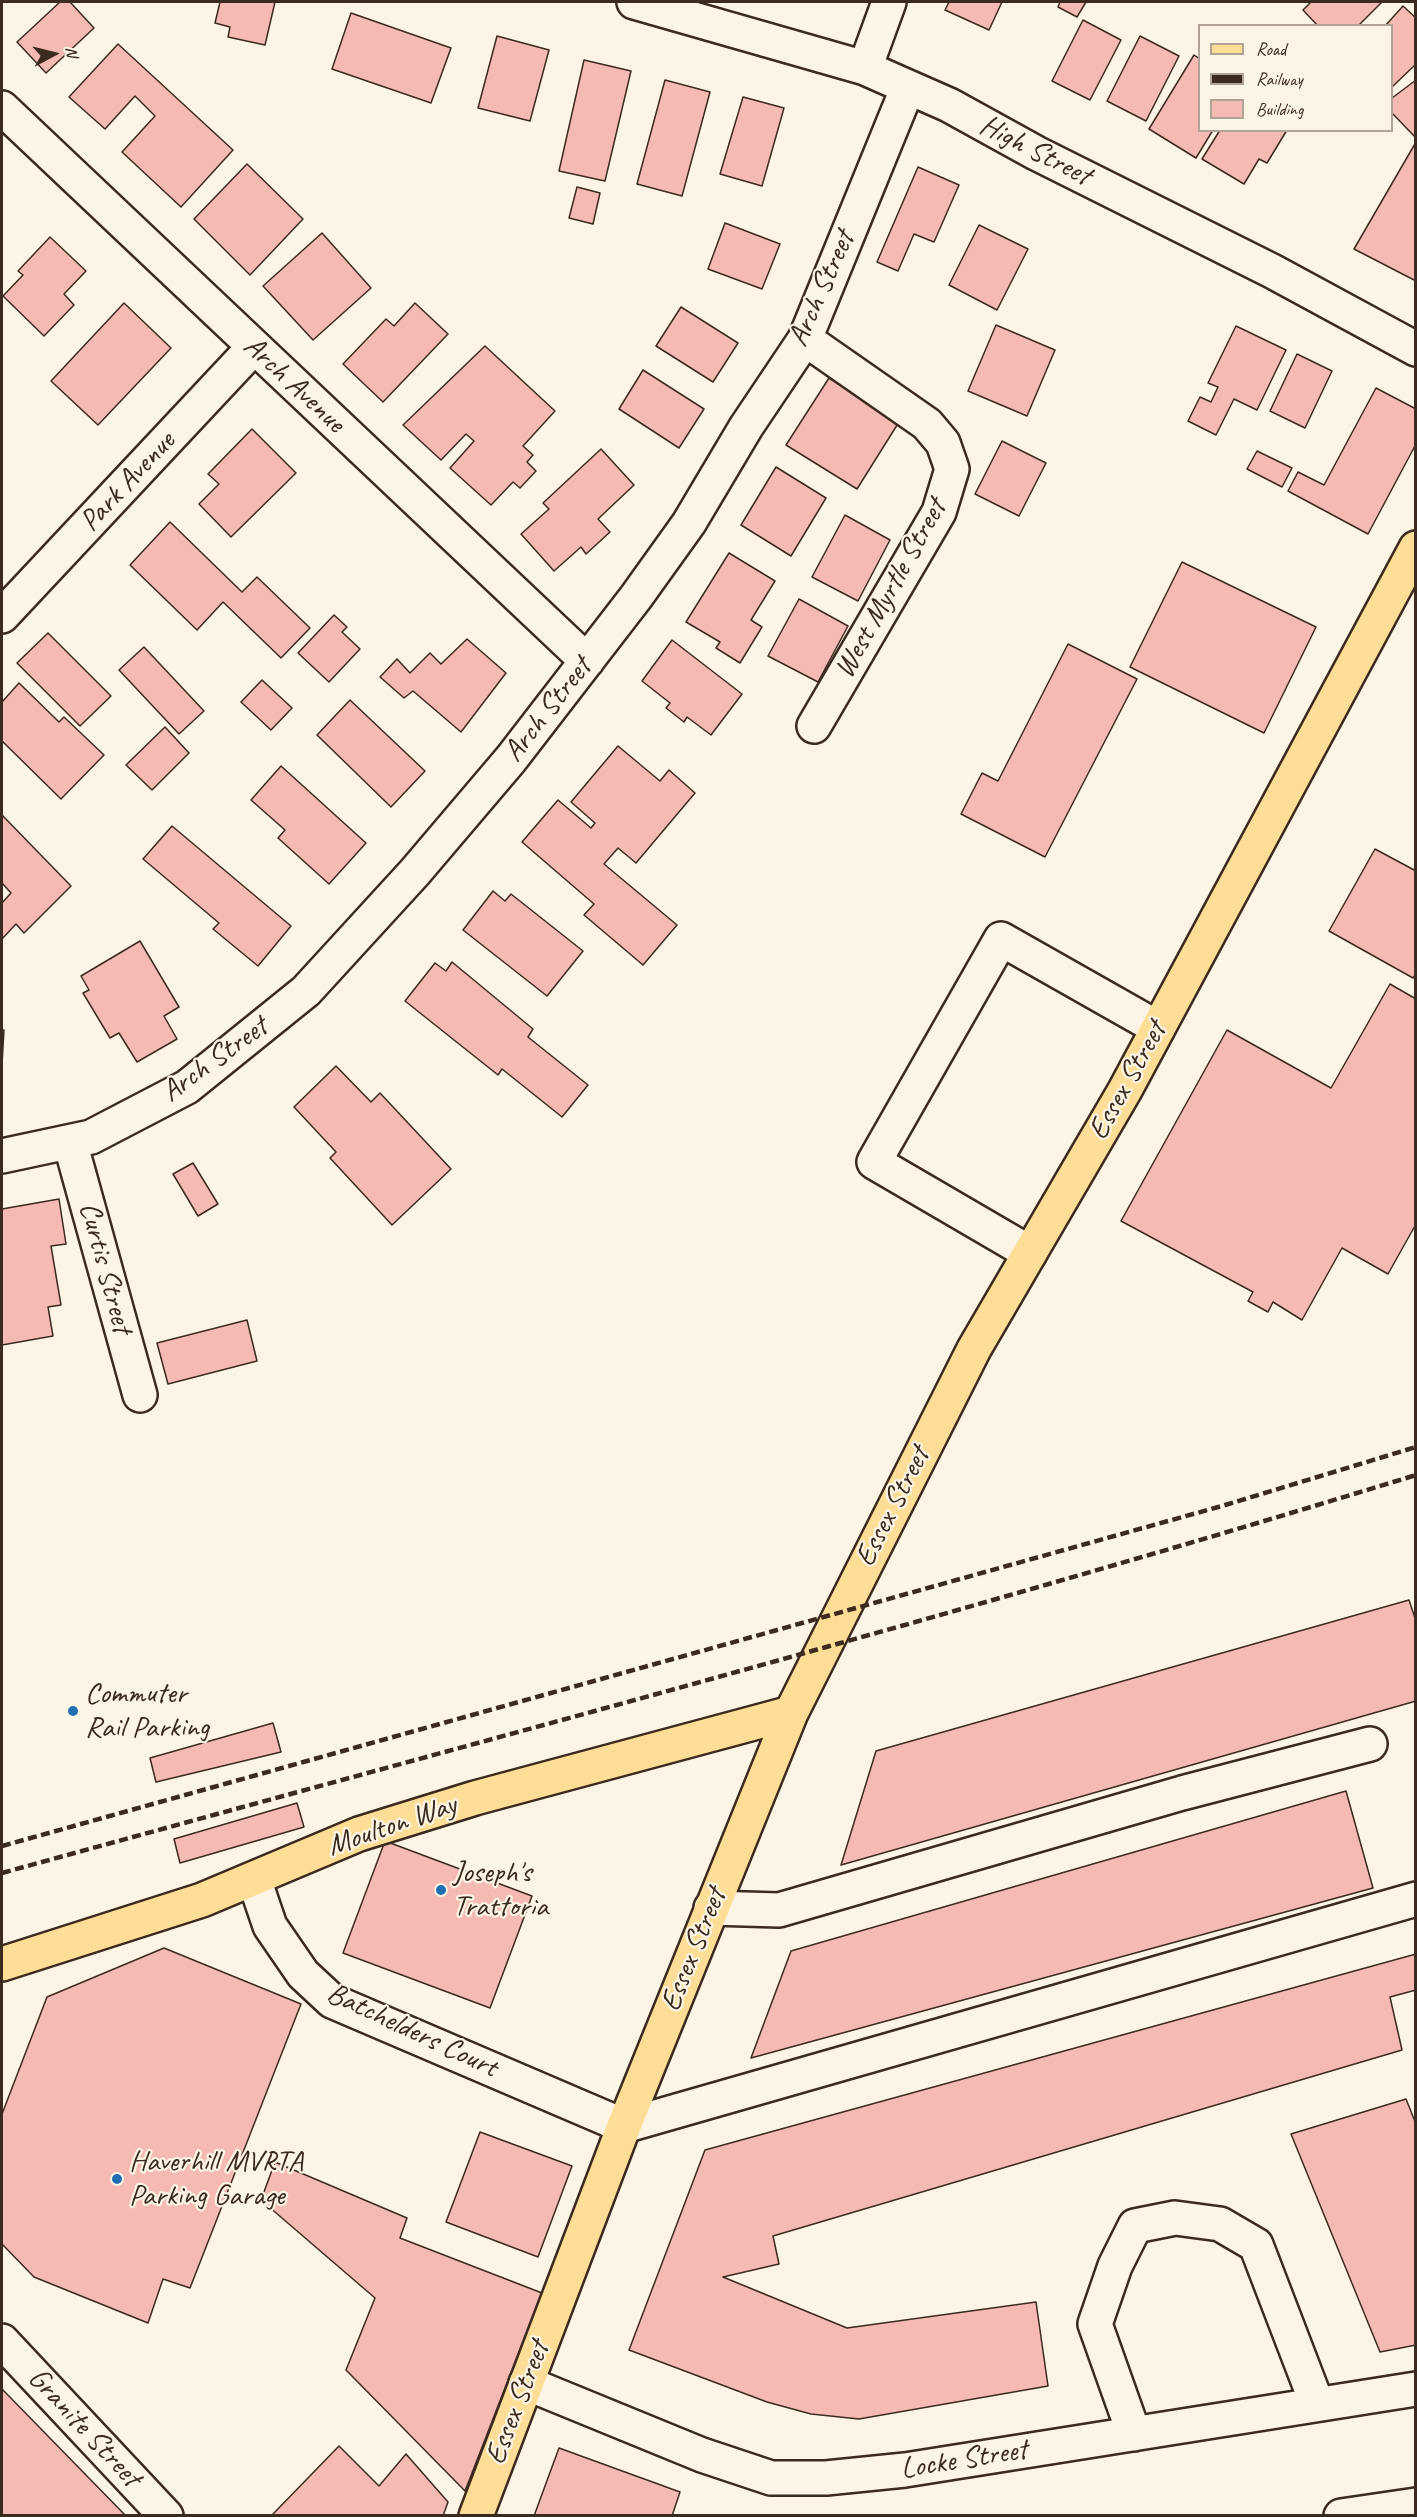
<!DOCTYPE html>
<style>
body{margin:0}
#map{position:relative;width:1417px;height:2517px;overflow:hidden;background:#fcf5e5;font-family:Caveat,sans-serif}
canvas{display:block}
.frame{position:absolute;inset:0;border:3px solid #3b2a1e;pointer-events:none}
.legend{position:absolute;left:1198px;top:24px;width:195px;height:108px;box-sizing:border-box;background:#fcf5e5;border:2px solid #afa495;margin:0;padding:8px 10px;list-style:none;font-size:18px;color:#3b2a1e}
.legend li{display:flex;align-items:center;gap:12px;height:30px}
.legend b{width:30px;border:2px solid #afa495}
.north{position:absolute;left:24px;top:24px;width:60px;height:60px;-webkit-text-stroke:4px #fcf5e5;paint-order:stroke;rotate:83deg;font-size:16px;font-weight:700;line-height:24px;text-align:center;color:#3b2a1e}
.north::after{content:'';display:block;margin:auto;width:21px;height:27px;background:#3b2a1e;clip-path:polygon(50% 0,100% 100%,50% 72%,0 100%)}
</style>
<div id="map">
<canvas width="1417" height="2517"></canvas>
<div class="frame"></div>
<ul class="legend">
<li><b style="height:8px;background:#fedd96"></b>Road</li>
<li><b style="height:8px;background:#3b2a1e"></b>Railway</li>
<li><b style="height:16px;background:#f6bab4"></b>Building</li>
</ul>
<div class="north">N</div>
</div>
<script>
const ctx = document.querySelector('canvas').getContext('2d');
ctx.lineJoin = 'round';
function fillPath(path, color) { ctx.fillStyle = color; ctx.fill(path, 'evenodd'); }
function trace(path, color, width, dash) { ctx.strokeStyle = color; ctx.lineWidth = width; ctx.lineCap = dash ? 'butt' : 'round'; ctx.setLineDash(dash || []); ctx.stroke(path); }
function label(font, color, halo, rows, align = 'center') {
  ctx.font = font + ' Caveat,sans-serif'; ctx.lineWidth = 4.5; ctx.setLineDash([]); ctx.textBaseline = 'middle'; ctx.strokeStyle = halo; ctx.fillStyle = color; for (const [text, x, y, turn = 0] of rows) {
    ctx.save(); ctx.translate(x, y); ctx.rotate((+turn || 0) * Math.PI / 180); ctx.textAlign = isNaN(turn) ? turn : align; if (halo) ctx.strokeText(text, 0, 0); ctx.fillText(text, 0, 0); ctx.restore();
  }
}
const building = new Path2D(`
 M60 2H70L94 28 46 73 17 42Z
 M220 2H275L265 45 228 37 230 27 215 23Z
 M949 2H1002L989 30 945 10Z
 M1060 2H1086L1077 17 1058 7Z
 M1311 2H1382L1358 26H1318L1303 10Z
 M1403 6 1416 18V64L1392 87V26H1385Z
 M351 13 451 48 431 103 332 69Z
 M1083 20 1121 40 1090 100 1052 81Z
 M497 36 549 50 530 121 478 108Z
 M1140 36 1179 56 1146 121 1107 101Z
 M118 44 233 150 181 207 122 152 155 116 135 96 105 129 69 97Z
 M1194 55 1200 59V130H1213L1196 158 1149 129Z
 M584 60 631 71 605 181 559 171Z
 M665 80 710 92 682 196 637 184Z
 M1416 80V138L1392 113V98Z
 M743 97 784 108 762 186 720 174Z
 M1220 130H1287L1267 163 1259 159 1244 184 1202 159Z
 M1416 142V281L1354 249Z
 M247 164 303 219 250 275 194 219Z
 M918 167 959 185 934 242 914 234 898 271 877 262Z
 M577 187 600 193 593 224 569 218Z
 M725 223 780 244 762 289 708 269Z
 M979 225 1028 249 997 310 949 285Z
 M322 233 371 288 313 340 263 286Z
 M50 237 86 271 64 294 74 305 44 336 3 296 23 275 18 271Z
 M124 303 171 348 98 425 51 381Z
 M415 303 448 334 383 402 343 364 386 319 394 326Z
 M681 307 738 343 713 382 656 346Z
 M996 325 1055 350 1027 416 968 391Z
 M1236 326 1286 350 1257 410 1234 399 1216 435 1188 421 1200 397 1211 402 1218 387 1208 383Z
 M485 346 555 411 523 446 533 455 527 462 536 471 520 488 513 482 491 505 450 468 474 441 466 434 441 460 403 425Z
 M1297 354 1332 371 1305 428 1270 411Z
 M643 370 704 409 679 448 619 409Z
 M829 378 899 422 857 489 786 445Z
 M1376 388 1416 409V444L1368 534 1288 491 1298 472 1324 485Z
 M252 429 296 473 231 537 199 504 219 484 208 474Z
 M1002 441 1046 463 1019 516 975 494Z
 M601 449 634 485 598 519 610 532 586 554 581 547 554 571 521 534 549 509 543 503Z
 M1257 451 1292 468 1282 487 1247 469Z
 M776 467 826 498 791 556 741 525Z
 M845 515 890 540 858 601 812 577Z
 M170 522 242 592 257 577 310 628 281 658 223 602 197 630 130 565Z
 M729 553 775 581 751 620 762 627 740 663 716 648 720 642 686 622Z
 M1182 562 1316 627 1264 733 1130 667Z
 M799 599 848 626 818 682 768 656Z
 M334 615 347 627 342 632 360 649 329 682 298 653Z
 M48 633 111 696 80 726 17 663Z
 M467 639 506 673 461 732 413 691 404 698 380 677 397 659 410 673 430 653 441 664Z
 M672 640 742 694 711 735 687 717 684 722 666 708 670 703 642 681Z
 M1068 644 1137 679 1045 857 961 814 982 773 998 781Z
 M144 647 204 711 179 734 119 670Z
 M262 680 292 708 271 730 241 702Z
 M19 683 59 722 64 717 104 755 61 799 2 741V702Z
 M350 700 425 771 391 807 317 735Z
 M165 727 189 753 152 790 126 765Z
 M618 746 660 781 669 770 695 793 636 863 618 848 604 864 677 925 643 965 584 915 594 904 522 842 558 800 591 828 595 823 571 802Z
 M281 766 366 843 329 884 278 838 285 830 251 800Z
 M2 815 71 886 24 933 16 924 2 939V903L11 893 2 883Z
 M172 826 291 926 258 966 213 929 219 923 143 859Z
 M1375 849 1416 871V974L1413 978 1329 931Z
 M493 891 505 901 511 894 583 951 547 996 463 930Z
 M140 941 179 1007 164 1016 177 1039 137 1062 119 1033 110 1038 83 993 89 990 81 976Z
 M452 962 533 1029 528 1037 588 1085 562 1117 502 1069 498 1075 405 1001 435 963 446 971Z
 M1390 984 1416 999V1224L1388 1274 1342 1248 1302 1320 1273 1302 1268 1312 1248 1301 1253 1292 1121 1221 1227 1030 1331 1088Z
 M2 1030H4L2 1064Z
 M336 1066 371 1102 380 1093 451 1169 392 1225 330 1158 336 1152 294 1107Z
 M193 1163 218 1204 198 1216 173 1174Z
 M59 1199 66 1244 51 1246 61 1305 48 1307 53 1336 2 1345V1209Z
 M247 1320 257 1361 168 1384 157 1343Z
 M1409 1600 1416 1621V1701L841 1865 876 1751Z
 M273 1723 281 1752 156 1782 150 1758Z
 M1346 1791 1373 1888 751 2058 791 1951Z
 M297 1803 304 1827 180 1863 174 1839Z
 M385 1841 532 1896 490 2008 343 1953Z
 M164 1948 301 2004 190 2288 163 2279 148 2323 34 2277 2 2244V2114L47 1997Z
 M1416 1954V1990L1390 1997 1402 2050 773 2236 779 2264 723 2277 847 2328 1036 2302 1048 2386 859 2419 811 2414 767 2402 629 2350 705 2150Z
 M1406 2099 1416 2124V2345L1380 2352 1291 2134Z
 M480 2132 572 2166 538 2257 446 2222Z
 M275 2162 407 2218 400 2238 542 2293 465 2491 346 2370 375 2298 261 2200Z
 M2 2389 126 2516H2Z
 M339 2446 379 2486 406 2454 448 2502 443 2516H275L273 2514Z
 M559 2448 680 2492 672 2516H534Z`);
const minor = new Path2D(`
 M634 2 865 68 908 87 949 105 1036 153 1272 271 1416 349
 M865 68 889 2
 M2 108 587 661
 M805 339 927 424 943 443 952 469 939 512 814 726
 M2 616 254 347
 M70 1142 140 1395
 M2 1156 91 1137 187 1087 306 991 415 872 511 759 636 597 689 523 746 427 805 339 908 87
 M1030 1253 874 1162 1001 939 1158 1028
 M254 1879 270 1926 303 1974 332 2001 624 2126 1416 1899
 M711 1908 779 1910 1182 1793 1370 1744
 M2 2341 166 2516
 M526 2383 702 2455 771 2478H826L905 2470 1416 2389
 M1134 2434 1095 2324 1115 2266 1135 2226 1175 2218 1220 2224 1256 2245 1317 2404
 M1341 2516 1416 2505`);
const major = new Path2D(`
 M2 1964 202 1900 359 1834 475 1798 791 1713
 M476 2516 624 2126 791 1713 974 1349 1125 1090 1416 548`);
const rail = new Path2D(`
 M2 1846 1222 1506 1416 1447
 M2 1873C473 1743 948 1619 1416 1475`);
const markers = [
 [73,1711,6,"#1f6fb2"],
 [441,1890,6,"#1f6fb2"],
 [117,2179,6,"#1f6fb2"]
];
const streetNames = [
 ["High Street",1035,151,27],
 ["Arch Street",822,289,-66],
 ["Arch Avenue",294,385,43],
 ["Park Avenue",128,482,-47],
 ["West Myrtle Street",891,589,-61],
 ["Arch Street",548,710,-52],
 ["Arch Street",215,1060,-36],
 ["Essex Street",1128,1081,-61],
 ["Curtis Street",105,1268,75],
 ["Essex Street",893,1507,-63],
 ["Moulton Way",392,1826,-19],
 ["Essex Street",694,1950,-68],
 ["Batchelders Court",412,2031,25],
 ["Essex Street",518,2403,-69],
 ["Granite Street",84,2428,47],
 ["Locke Street",964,2460,-9]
];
const poiNames = [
 ["Commuter",85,1694],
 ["Rail Parking",85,1728],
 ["Joseph's",453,1873],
 ["Trattoria",453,1907],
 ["Haverhill MVRTA",129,2162],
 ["Parking Garage",129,2196]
];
fillPath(building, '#f6bab4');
trace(building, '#3b2a1e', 1.5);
trace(minor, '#3b2a1e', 38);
trace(major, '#3b2a1e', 38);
trace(minor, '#fcf5e5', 33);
trace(major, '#fedd96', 33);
trace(rail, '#3b2a1e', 4.5, [9, 4.5]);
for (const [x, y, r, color] of markers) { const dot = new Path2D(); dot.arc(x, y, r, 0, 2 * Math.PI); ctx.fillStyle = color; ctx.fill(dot); trace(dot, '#fcf5e5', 2); }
label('30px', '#3b2a1e', '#fcf5e5', streetNames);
label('30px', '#3b2a1e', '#fcf5e5', poiNames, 'left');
</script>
